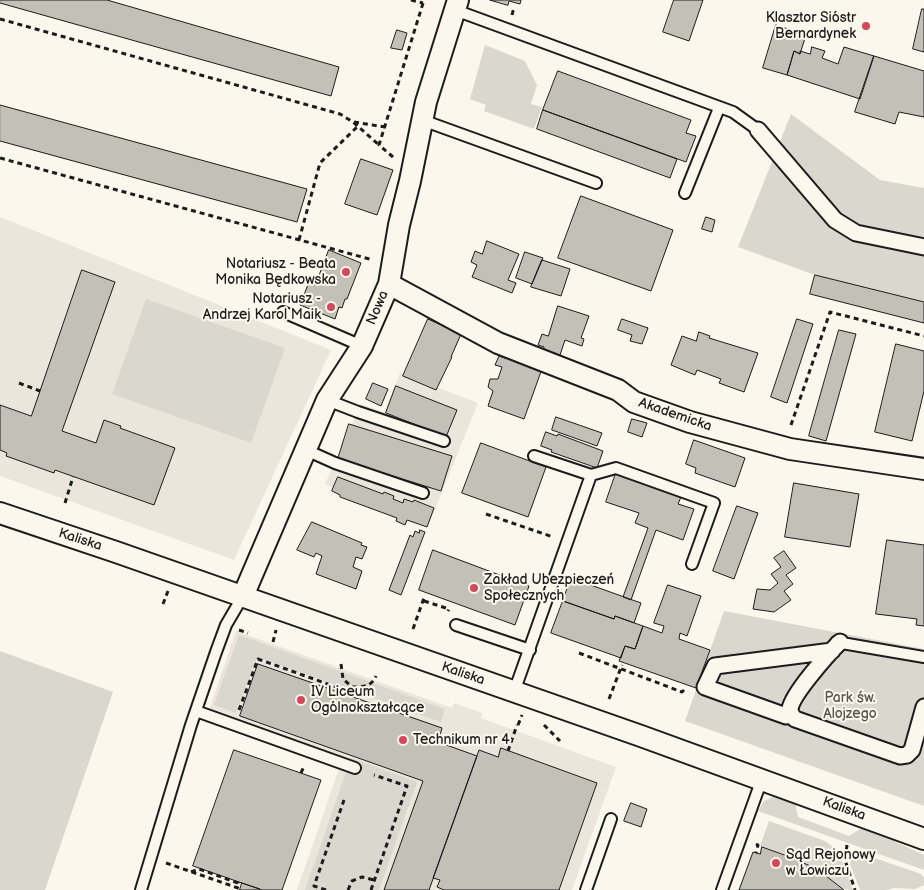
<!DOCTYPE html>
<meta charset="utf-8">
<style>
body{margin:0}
canvas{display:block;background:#fbf7ec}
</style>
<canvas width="924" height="890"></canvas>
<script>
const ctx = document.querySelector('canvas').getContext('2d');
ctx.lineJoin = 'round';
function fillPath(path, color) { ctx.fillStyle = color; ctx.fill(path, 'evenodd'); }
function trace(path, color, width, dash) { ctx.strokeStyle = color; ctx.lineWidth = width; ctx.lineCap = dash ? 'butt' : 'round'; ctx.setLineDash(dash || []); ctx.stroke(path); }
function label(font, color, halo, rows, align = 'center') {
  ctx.font = font + ' "Balsamiq Sans",sans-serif'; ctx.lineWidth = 4; ctx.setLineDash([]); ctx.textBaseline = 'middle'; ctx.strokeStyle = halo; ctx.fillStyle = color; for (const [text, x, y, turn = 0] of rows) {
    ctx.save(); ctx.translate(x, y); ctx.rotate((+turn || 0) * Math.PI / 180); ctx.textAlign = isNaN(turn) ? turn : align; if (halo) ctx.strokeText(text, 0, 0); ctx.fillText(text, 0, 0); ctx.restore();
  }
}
const built = new Path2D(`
 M0 217 331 350 234 560 0 476Z
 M400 373 478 403 429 524 325 484 361 404 384 412Z
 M236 631 452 708 454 703 482 713 481 718 616 767 572 890H297L339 769 205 722Z`);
const green = new Path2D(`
 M485 45 525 61 537 85 531 104 542 107 534 129 484 111 486 105 470 99Z
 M791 114 880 180 924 188V302L815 275 738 247Z
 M146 299 285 348 251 443 112 394Z
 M724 611 924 649V806L685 721Z
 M239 635 445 709 441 722 257 657 236 713 214 705Z
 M0 651 113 692 45 890H0Z
 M351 758 417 782 379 890H305Z
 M774 796 795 803 798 817 849 836 863 827 924 855V870L758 811 764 801Z
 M769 821 825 841C842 851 846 872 853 890 838 890 830 879 819 871 802 859 779 853 760 846Z
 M860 853 921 874 924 878V885L915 889 894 888 887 890H860L850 864 852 857Z`);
const building = new Path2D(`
 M0 0H107L339 67 331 96 0 3Z
 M490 0H521L520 4 509 1 508 5Z
 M674 0H703L689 41 663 32Z
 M922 9H924V52L913 49Z
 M776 25 806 35 800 54 794 51 787 75 763 68Z
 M397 30 407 33 402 50 391 48Z
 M812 47 825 51 822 58 838 64 844 47 874 56 860 99 787 75 794 51 800 54V51L810 54Z
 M874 56 924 71V117L899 112 895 124 855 112Z
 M558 71 691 120 686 133 696 136 686 162 543 110Z
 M0 105 307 189 297 222 0 141Z
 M543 110 677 159 670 178 537 129Z
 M361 159 393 170 377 215 345 204Z
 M581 196 673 230 651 291 558 258Z
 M706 217 715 220 712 232 702 229Z
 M487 241 519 254 508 280 516 283 512 293 472 277 477 265 471 262 475 251 482 254Z
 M329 250 361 263 347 299H345L342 308 339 307 335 319 300 305 309 282 315 285Z
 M525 252 543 258 532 284 516 278Z
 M542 260 570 269 561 296 531 287Z
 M82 270 115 282 62 431 96 443 104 420 121 426 120 428 175 448 154 505 55 470 54 473 6 456 7 453 0 450V405L31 416Z
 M815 275 924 302V323L810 294Z
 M558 306 589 316 581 338 584 339 582 346 565 340 559 358 543 352 544 347 538 345 542 334 548 336Z
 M428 319 461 334 451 357H452L436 390 403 376Z
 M622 319 648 328 642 344 630 341 632 335 618 330Z
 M797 319 813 324 787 403 771 397Z
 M839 330 856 334 826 441 809 436Z
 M699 332 710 336 709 338 758 353 744 392 719 383 721 379 697 370 695 375 671 365 682 336 696 341Z
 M896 344 924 351V391L912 441 875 432Z
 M506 353 543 366 524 419 488 406 493 391 488 387 490 379H498L502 367 495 365 499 356 505 358Z
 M373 383 388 389 381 406 366 399Z
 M396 386 457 410 446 437 386 413Z
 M556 417 602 433 597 446 552 430Z
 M632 419 647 423 642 437 628 432Z
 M349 424 452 456 441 491 338 459Z
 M546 432 557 436 558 434 603 451 597 468 551 452 552 450 541 446Z
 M694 440 745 458 735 487 695 473 696 468 686 464Z
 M481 443 546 467 528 517 462 493Z
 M616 473 681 497 678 504 694 509 683 540 656 530 631 600 623 597 648 528 635 523 639 513 606 502Z
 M338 477 383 494 384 492 394 496 393 499 403 503 404 499 413 502 414 500 434 508 427 527 407 520 405 525 396 521 397 518 340 497V495L332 491Z
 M794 483 859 494 850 547 785 537Z
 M737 506 758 513 734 579 713 571Z
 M312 522 362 543 361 545 367 547 362 559 356 557 353 567 362 571 356 589 316 574 322 556 316 553 314 557 297 550Z
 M420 530 425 532 401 595 389 590 410 535 413 537 415 531 419 533Z
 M887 540 924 545V626L916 625 917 619 876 614Z
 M433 550 529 586 515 625 419 590Z
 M784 551 796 568 786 575 793 584 784 591 791 600 774 612 753 609 757 589 770 590 778 583 771 574 781 567 774 558Z
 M571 578 641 603 634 623 615 616 614 619 563 601Z
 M668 585 701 596 687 636 680 633 679 639 710 650 696 688 619 661 625 646 635 649 643 626 662 633 664 626 654 623Z
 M563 601 614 619 615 616 643 626 635 649 625 646 621 658 551 633Z
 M258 664 442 728 438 742 477 756 429 890H384L423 781 240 716Z
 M501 748 597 783 559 890H444L437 887 440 880 433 878 479 750 498 757Z
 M234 750 321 780 282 890H262L193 866Z
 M631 803 647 809 641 827 624 821Z
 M762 847 790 857 817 869 844 890H739L753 852 760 854Z
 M242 883 260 889V890H240Z`);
const path = new Path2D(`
 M411 0 423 3
 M512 15 514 7
 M0 19 340 114 353 122 379 145
 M354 122 385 127
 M393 157 379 145 424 0
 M0 158 373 260
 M299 240 320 163 357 127
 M19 383 40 391
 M791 425 830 312 924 336
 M65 503 73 477
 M486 514 553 537
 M424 601 449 609 448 611
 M163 604 168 591
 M413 629 425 595
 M239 630 248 633
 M273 642 276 630
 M579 653 682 692 686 688
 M341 664 343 679 352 687C363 687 371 687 376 676
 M609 699 622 665
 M239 710 258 659 350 692
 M518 725 522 715
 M544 725 560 741
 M508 751 517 725
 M301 773 304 766
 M756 844 758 845 756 853
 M847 845 845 860 855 890
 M166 863 241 889
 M191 872 199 869 238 883 236 887
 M326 890 314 886 344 800
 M348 890 352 881 362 877 374 880
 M371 890 407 786 374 775`);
const service = new Path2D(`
 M455 10 733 112 758 130
 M422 120 596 183
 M685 193 719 108
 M283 312 362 346
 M327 400 358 412 444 441
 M306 450 335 463 423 493
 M591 475 616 468 714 503 692 564
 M456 625 530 650
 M836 642 924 657
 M514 692 591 475 534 456
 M196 711 355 768
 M141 890 191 725 216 652 226 625 243 596
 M586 890 611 819
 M722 890 762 779`);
const pedestrian = new Path2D(`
 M758 130 835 220 856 233 924 247
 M840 642C829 653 792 694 790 709 790 713 792 716 795 719L900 756 907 755 912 750 924 707
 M791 715 786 716 705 687 715 666 832 651`);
const minor = new Path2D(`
 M389 284 498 343 618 390 634 402 690 422 790 449 924 469
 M0 513 116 552 641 736 924 839
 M243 596 327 400 362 346 389 284 399 225 410 181 426 102 458 0`);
const markers = [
 [866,26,5,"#d1495b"],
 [346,272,5,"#d1495b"],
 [331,307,5,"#d1495b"],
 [474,588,5,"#d1495b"],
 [301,700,5,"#d1495b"],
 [403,740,5,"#d1495b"],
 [776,863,5,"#d1495b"]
];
const poiNames = [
 ["Klasztor Sióstr",856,18,"right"],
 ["Bernardynek",856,34,"right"],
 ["Notariusz - Beata",336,264,"right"],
 ["Monika Będkowska",336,280,"right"],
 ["Notariusz -",321,299,"right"],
 ["Andrzej Karol Maik",321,315,"right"],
 ["Zakład Ubezpieczeń",484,580],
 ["Społecznych",484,596],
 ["IV Liceum",311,692],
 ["Ogólnokształcące",311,708],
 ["Technikum nr 4",413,740],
 ["Sąd Rejonowy",786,855],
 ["w Łowiczu",786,871]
];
const streetNames = [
 ["Nowa",378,308,-67],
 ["Akademicka",675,415,19],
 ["Kaliska",80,540,18],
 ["Kaliska",463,674,19],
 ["Kaliska",844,809,20]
];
const parkNames = [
 ["Park św.",850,698],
 ["Alojzego",850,714]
];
fillPath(built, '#eae6dc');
fillPath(green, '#dad7ce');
fillPath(building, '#c3c0b8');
trace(building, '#1c1c1c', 1);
trace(service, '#1c1c1c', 14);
trace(pedestrian, '#1c1c1c', 19);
trace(minor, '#1c1c1c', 24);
trace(path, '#1c1c1c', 3, [5, 4]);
trace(service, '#fbf7ec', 10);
trace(pedestrian, '#fbf7ec', 15);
trace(minor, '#fbf7ec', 20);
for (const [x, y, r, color] of markers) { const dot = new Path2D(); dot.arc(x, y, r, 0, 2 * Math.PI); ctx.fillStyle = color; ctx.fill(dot); trace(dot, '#fbf7ec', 2); }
label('14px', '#1c1c1c', '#fbf7ec', poiNames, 'left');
label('14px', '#1c1c1c', '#fbf7ec', streetNames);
label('14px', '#555451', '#fbf7ec', parkNames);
</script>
